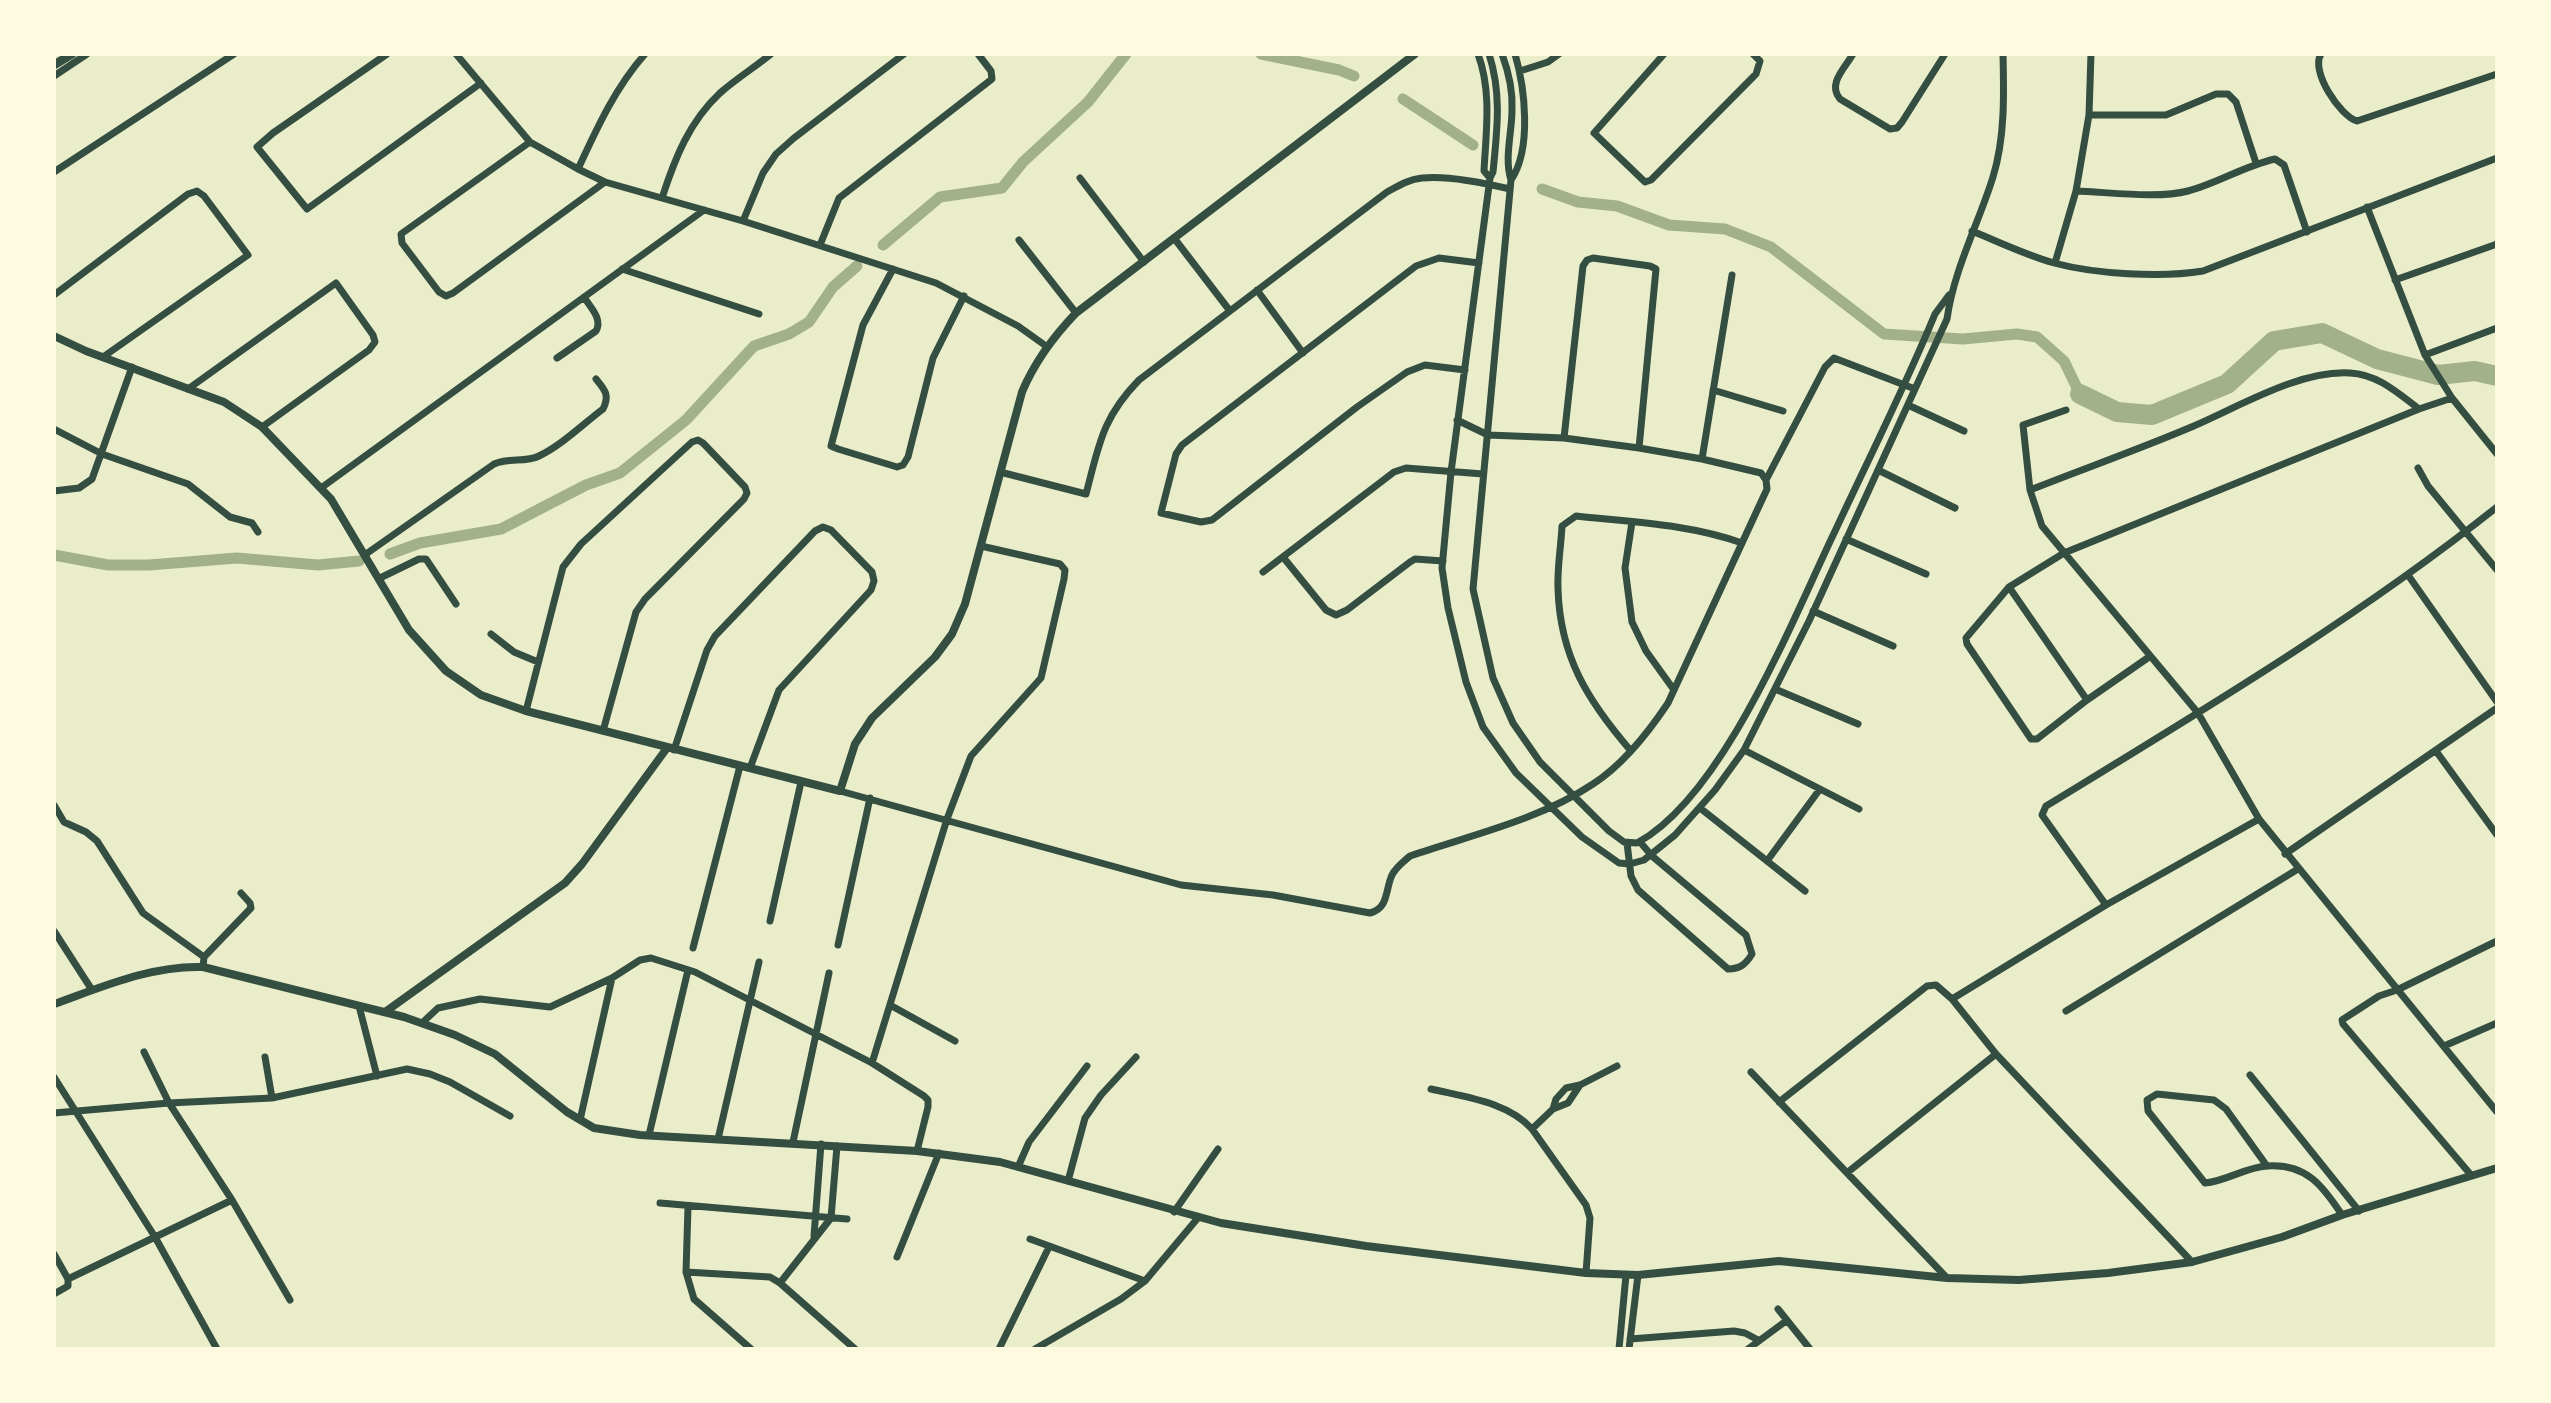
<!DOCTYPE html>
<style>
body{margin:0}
#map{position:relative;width:2551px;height:1403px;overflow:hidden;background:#e9edc9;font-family:Helvetica,sans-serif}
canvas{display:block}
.frame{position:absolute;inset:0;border:56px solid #fefae0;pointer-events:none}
</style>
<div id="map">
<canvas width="2551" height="1403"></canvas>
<div class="frame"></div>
</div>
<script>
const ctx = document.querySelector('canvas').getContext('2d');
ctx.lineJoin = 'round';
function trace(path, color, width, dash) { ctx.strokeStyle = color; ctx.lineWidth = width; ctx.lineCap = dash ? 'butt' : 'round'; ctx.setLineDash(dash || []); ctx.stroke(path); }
const canal = new Path2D(`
 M1261 54 1339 70 1354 76
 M1403 99 1473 145
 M1542 189 1578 202 1617 206 1669 225 1725 229 1771 247 1884 334 1963 339 2017 334 2037 337 2064 361 2080 394
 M883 245 940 197 1002 188 1023 162 1088 102 1126 54
 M390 554 420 543 501 529 586 485 620 473 686 420 754 346 789 334 809 322 833 287 857 266
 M54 555 108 565H149L237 558 318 565 359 561`);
const river = new Path2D(`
 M2080 394 2117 412 2152 415 2227 384 2274 341 2322 333 2377 359 2438 375 2475 371 2497 376`);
const minor = new Path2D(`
 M387 54 273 133 257 147 307 209 481 83
 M456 54 530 142 578 169 605 182 743 221 936 283 1018 326 1046 346
 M1478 54C1492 92 1486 132 1484 171L1490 178
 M1489 54C1502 94 1497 131 1493 172L1490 178 1451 472 1442 568 1448 608 1466 682 1483 727 1516 773 1582 837 1619 863 1630 864 1644 860 1675 835 1715 790 1744 750 1809 621 1947 319C1954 269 1978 225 1993 177 2005 138 2004 95 2003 54
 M1502 54C1509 73 1513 90 1512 110 1512 133 1504 158 1511 180L1473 589 1493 678 1513 723 1540 762 1609 831 1624 842 1637 843C1724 796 1793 618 1836 529 1869 458 1905 387 1935 314L1949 295
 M1664 54 1594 133 1645 182 1651 180 1756 74 1760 61 1753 54
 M1853 54C1845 68 1827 84 1840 99L1890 129 1897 128 1902 122 1945 54
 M2321 54C2310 71 2340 116 2357 121L2497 74
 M1520 71 1548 62 1559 54
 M54 76 87 54
 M2089 115H2166L2216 94H2228L2236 102 2256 163
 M530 142 401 234 402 243 439 292 446 296 453 293 605 182
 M578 169C597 128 615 88 645 54
 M54 172 234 54
 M1080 178 1144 262
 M1511 180C1532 149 1525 88 1515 54
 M2076 191C2108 192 2158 199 2188 191 2218 183 2244 166 2275 159L2284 165 2307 232
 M662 198C675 158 689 122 720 93 736 79 755 67 771 54
 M2367 207 2425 355 2452 398 2497 454
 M743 221 763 173 776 154 794 138 904 54
 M1972 231C1999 242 2026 255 2054 263 2095 274 2161 278 2203 271L2497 158
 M1174 238 1230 311
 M1019 240 1076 313
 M820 245 839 198 992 79 991 71 978 54
 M2055 263 2076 191 2089 115 2091 54
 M622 269 759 314
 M893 269 863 325 831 446 838 449 897 467 903 465 908 457 933 358 964 296
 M2395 280 2497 244
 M1257 290 1303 353
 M54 295 188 194 197 191 204 196 248 255 103 357
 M2425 355 2497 328
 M557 358 596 331C603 319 590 307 584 297
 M1465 370 1425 365 1407 372 1357 407 1212 520 1201 522 1161 513 1176 454 1182 445 1416 266 1439 258 1479 263
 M188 389 336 283 373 335 375 342 369 350 262 427
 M1713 390 1783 411
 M1908 405 1964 431
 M2066 410 2023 425 2030 490 2042 526 2198 713 2259 819 2497 1112
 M1457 420 1488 435 1564 438 1639 448 1702 459 1761 473 1766 480
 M54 429 102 454 188 484 230 517 252 523 258 532
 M1564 438 1583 266 1587 260 1593 258 1650 266 1656 269 1639 448
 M1702 459 1732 275
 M2418 468 2428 486 2497 570
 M1878 470 1955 508
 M1000 472 1086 494C1099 445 1102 418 1139 380L1387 192C1398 186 1409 179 1422 178 1448 175 1485 183 1510 189
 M321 488 704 210
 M2030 490C2083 469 2137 450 2189 428 2237 408 2298 370 2350 373 2377 374 2398 393 2419 409
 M54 491 79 488 92 479 132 367
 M1632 522 1625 568 1632 622 1646 651 1674 690
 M1846 539 1926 574
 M366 554 494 464C509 457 525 463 539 456 562 445 583 424 603 409 610 395 605 390 596 379
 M1283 557 1326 610 1336 615 1347 610 1410 562 1415 559 1443 561
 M1263 572 1394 472 1406 468 1483 474
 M2408 575 2497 702
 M380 578 419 559H426L456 604
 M2009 587 2087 700
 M1813 611 1893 646
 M491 634 514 652 538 662
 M2149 657 2087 700 2037 739H2031L1967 644 1966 638 2009 587 2064 553 2419 409 2452 398
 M1775 689 1858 724
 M526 711 563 567 581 544 692 442 698 440 703 443 745 487 747 493 744 499 645 599 636 612 603 731
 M674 750 707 650 715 636 815 531 823 527 831 530 872 572 874 581 871 590 779 690 750 768
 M1744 750 1859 809
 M1631 751C1588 701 1560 657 1558 589 1557 568 1561 547 1562 526L1576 516C1631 522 1689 524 1742 543
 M2436 751 2497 835
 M840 791 1181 885 1273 895 1370 913C1389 908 1385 890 1392 875 1396 867 1403 862 1410 856 1471 835 1539 820 1593 784 1624 764 1648 733 1668 703L1767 489 1766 480 1825 367 1834 358 1915 389
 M54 805 64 822 86 832 97 841 143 913 204 957 203 967
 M1700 808 1805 891
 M1627 843 1631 876 1638 890 1728 969C1740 969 1746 964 1752 954L1746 935 1652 856 1640 842
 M2285 854 2497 708
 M1767 861 1820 789
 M2106 905 2042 815 2046 806C2200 712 2356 619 2497 507
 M770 921 801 782
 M54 931 92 990
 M838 945 870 798
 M693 948 740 766
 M204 957 251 908 250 903 241 893
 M1952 999 2106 905 2259 819
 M890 1005 955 1041
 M359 1006 377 1076
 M2066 1011 2298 869
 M422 1023 438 1008 480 999 550 1007 612 978 640 960 651 958 695 972 872 1063 924 1096 928 1100V1107L917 1151
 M2444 1046 2497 1023
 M144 1052 169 1103 232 1200 290 1300
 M265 1057 272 1098
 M872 1063 947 819 971 756 1041 678 1064 579 1065 570 1060 564 981 546
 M1751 1072 1947 1278
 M2250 1075 2359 1211
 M54 1077 155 1237 217 1349
 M1431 1089C1465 1097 1508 1102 1532 1129L1586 1205 1590 1218 1586 1273
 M1779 1102 1927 986 1936 985 1952 999 1996 1054 2192 1262
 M1553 1109 1568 1103 1580 1085
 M54 1113 169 1103 272 1098 407 1069 430 1074 450 1082 510 1116
 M580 1120 612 978
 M1532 1129 1553 1109 1556 1099 1566 1088 1580 1085 1617 1066
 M649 1135 688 970
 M718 1139 759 962
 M793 1142 829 973
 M2267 1166 2226 1109 2214 1100 2157 1094 2147 1100 2148 1111 2205 1183C2227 1181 2246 1167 2267 1166 2306 1163 2323 1186 2342 1215
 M1018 1167 1029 1142 1087 1066
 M1848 1172 1996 1054
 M2471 1175 2343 1024 2342 1020 2379 996 2397 990 2497 941
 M1068 1181 1085 1118 1101 1095 1136 1057
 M660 1203 847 1219
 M688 1207 686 1272 694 1299 751 1349
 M1174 1212 1218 1149
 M814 1236 821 1144
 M1030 1239 1145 1281
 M54 1254 68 1279V1286L54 1294
 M897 1257 939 1153
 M686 1272 770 1277 780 1283 855 1349
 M68 1279 232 1200
 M780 1283 831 1218 837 1146
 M1778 1309 1810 1349
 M1630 1339 1734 1331 1745 1333 1758 1340
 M999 1349 1049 1247
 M1035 1349 1121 1299 1145 1281 1197 1219
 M1619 1349 1626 1275
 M1629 1349 1638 1275
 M1748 1349 1786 1321`);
const tertiary = new Path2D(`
 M54 336 86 351 224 402 262 427 331 499 409 630 446 671 481 695 526 711 840 791 855 744 872 718 935 657 952 634 965 604 1022 392C1035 361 1053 337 1076 313L1415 54
 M54 1004C102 987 152 965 203 967L404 1017 455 1035 495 1054 567 1112 594 1128 640 1135 917 1151 1000 1162 1221 1223 1366 1246 1586 1273 1638 1275 1779 1261 1947 1278 2019 1280 2108 1273 2192 1262 2282 1237 2342 1215 2497 1168
 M385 1012 565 883 582 864 667 748`);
const secondary = new Path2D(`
 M54 65 72 54`);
trace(canal, '#a3b18a', 11);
trace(river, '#a3b18a', 20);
trace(minor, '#344e41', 7);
trace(tertiary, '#344e41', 8);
trace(secondary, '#344e41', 9);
</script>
